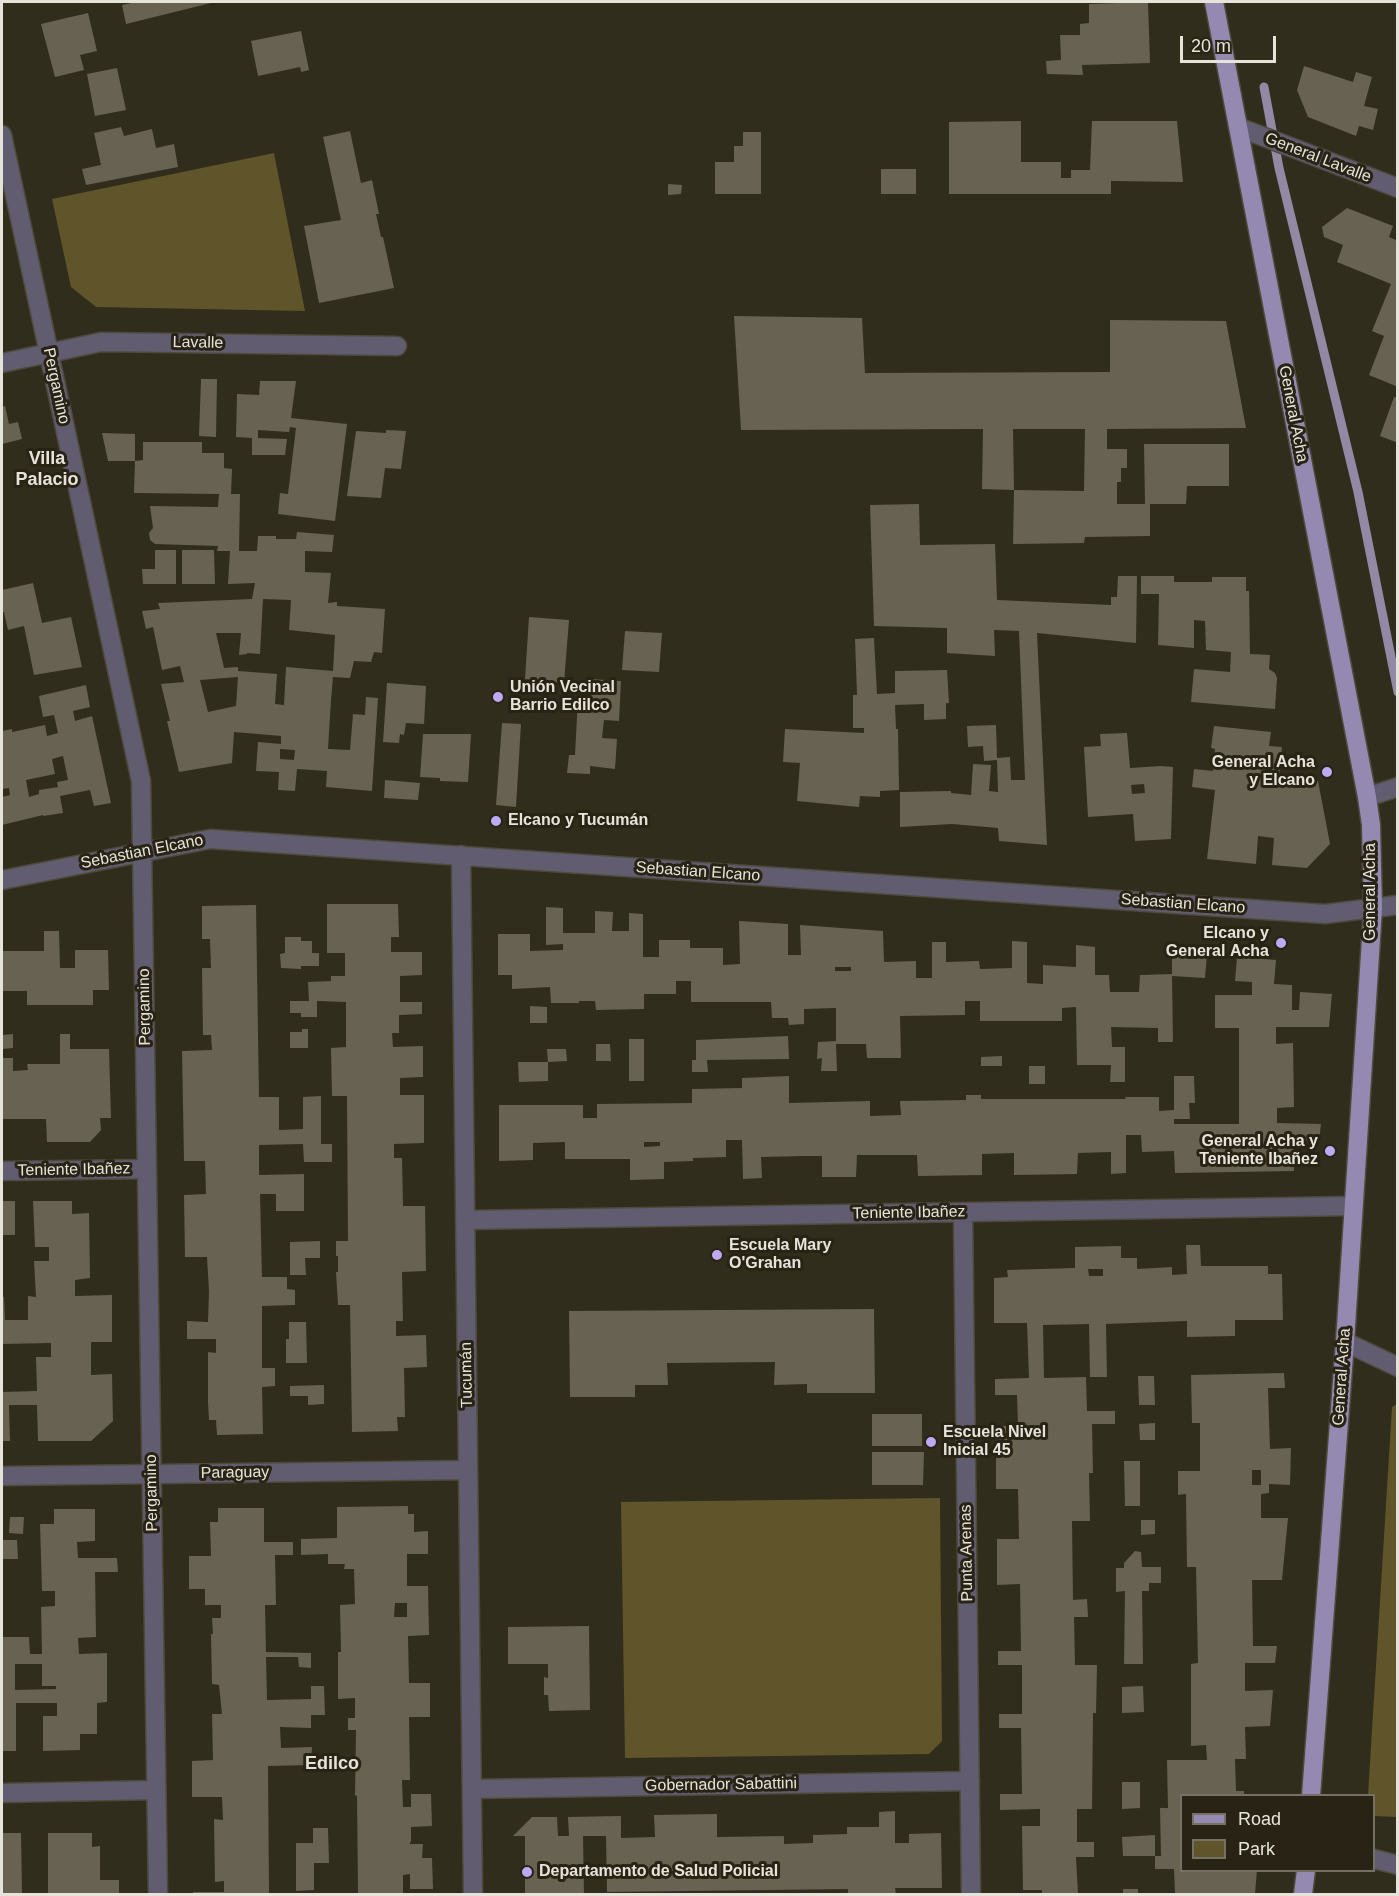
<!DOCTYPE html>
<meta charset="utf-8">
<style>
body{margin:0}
#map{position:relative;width:1399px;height:1896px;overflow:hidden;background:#312d1d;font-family:Arial,sans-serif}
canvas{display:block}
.frame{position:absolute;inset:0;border:3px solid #e6e4da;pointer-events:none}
.legend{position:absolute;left:1180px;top:1794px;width:195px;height:78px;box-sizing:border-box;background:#282314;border:2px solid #747063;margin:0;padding:8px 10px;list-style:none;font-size:18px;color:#e6e4da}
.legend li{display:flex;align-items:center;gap:12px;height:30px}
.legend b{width:30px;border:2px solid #747063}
.scale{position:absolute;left:1180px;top:36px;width:96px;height:27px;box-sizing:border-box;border:3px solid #e6e4da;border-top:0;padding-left:8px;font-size:18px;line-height:21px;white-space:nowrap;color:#e6e4da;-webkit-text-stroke:4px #282314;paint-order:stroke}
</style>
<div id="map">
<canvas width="1399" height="1896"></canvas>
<div class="frame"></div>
<ul class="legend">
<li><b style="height:8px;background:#948ab1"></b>Road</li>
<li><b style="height:16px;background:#5f542a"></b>Park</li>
</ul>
<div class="scale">20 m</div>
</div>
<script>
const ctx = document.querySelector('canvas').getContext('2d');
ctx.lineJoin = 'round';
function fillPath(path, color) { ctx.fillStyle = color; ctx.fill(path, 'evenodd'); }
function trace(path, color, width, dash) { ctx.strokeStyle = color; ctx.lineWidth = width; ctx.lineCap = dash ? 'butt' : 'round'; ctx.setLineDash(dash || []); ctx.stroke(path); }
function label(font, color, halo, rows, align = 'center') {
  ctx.font = font + ' Arial,sans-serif'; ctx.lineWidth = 6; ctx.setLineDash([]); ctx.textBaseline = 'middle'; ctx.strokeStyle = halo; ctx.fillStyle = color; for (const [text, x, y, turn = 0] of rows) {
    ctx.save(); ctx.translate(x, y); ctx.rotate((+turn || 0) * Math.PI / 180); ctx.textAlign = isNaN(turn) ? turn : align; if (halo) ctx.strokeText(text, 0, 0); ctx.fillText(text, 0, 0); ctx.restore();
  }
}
const green = new Path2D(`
 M274 153 305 311 96 307 71 287 52 199Z
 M1397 1404V1817L1374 1816V1796L1368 1795 1392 1407Z
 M940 1498 942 1741 929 1754 625 1758 621 1502Z`);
const stream = new Path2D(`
 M1264 87 1279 168 1358 492 1398 692`);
const building = new Path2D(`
 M136 2H215L126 24 122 5Z
 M1148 2 1150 63 1082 65 1083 75 1047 74 1046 61 1061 60 1060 35H1080V24L1089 23V4Z
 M88 13 97 51 80 55 84 70 55 77 41 24Z
 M301 31 309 70 301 72 300 67 258 76 251 41Z
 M1304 66 1353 82 1356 72 1372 77 1364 106 1378 109 1373 130 1359 126 1356 136 1308 117 1297 90Z
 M117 68 126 110 95 116 87 74Z
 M1021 121V162H1061V178H1071V170H1090L1092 121H1177L1183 182 1111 181V194H949V122Z
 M121 127 124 136 152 129 156 148 174 144 178 167 86 185 82 169 101 165 94 133Z
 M350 131 361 183 372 180 379 214H376L381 237H383L394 288 319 303 304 226 341 220 323 137Z
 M743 132H761V194H715V162H734V146H743Z
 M881 169H916V194H881Z
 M668 184 682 185 681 194 668 195Z
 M1347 208 1393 226 1389 237 1398 241V387L1369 375 1384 336 1372 331 1391 284 1337 262 1343 245 1324 237 1322 227Z
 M734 316 862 318 865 373 1110 372V320L1226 321 1246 428 1107 429V449H1127V468H1121V482H1117V504H1145L1144 444H1229V486H1187L1186 504H1150V536L1085 537 1084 543 1013 544 1014 490 1084 491 1085 429H1013L1014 490 982 489 983 429 741 430Z
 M201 379H217L216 437 199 436Z
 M260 381H296L291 418 347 424 335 521 278 514 280 493 288 494 296 428 290 427 289 432 258 430V438L287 439 285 455H252V438L236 437 237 394 259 395Z
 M1394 397 1398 398V443L1380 436Z
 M5 406 9 424 18 422 22 439 2 444V407Z
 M386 430 406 431 401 469 385 468 381 498 347 496 356 431 386 433Z
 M102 433 135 434V461H108Z
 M143 442H202V453H224V468L232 469 231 494H240L239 551H257L258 536H276V539H296L297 532 334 535 332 552 305 551V572L331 573 328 603 337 602V606L385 609 382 653 374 652 371 662 354 661 350 678 333 677 331 700 328 749 350 750 353 714 365 715 366 697 378 698 372 791 326 787 327 771 297 769 295 791 278 790 279 772 256 771 258 742 281 744V736L234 732 232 763 179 772 167 721H170L161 684 184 682 180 666 162 670 153 627 146 629 142 611 160 609 158 603 252 599 255 583 228 584 230 551H217L218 546 155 544 150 540 149 533 153 528 150 506 218 507 219 494 134 493 135 461 143 460ZM263 599 291 600 289 630 335 635 333 671 286 667 284 705 275 704 277 674 238 671V667L224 668 216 633H241L239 655 247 654V653L260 654ZM238 677 236 706 208 712 200 680ZM280 749 295 750 294 760 280 759Z
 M919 504 920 545 995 544 997 600 1111 605V597H1117L1118 576H1137L1136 643 1037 633 1047 845 999 841 998 828 952 824 900 827V792L951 791V793L971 795 973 764 991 765 989 791 998 792 997 760 984 761 983 746 968 747 967 726 996 725 997 758 1010 757 1011 780H1025L1019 631 994 630 995 656 947 653V628L874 626 870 505Z
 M155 550H176V584H143L142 569H155Z
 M182 550H214L215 584H182Z
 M1141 576H1174V582H1212V577H1246V591H1249L1250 654 1270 655 1269 669 1275 673 1277 678 1275 709 1191 702 1194 669 1230 672 1231 652 1206 650 1205 621 1194 620V648L1158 645 1159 594H1141Z
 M33 583 42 623 71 617 82 667 34 675 24 626 8 630 4 612H2V590Z
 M529 617 569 620 564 683 525 679Z
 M625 631 662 633 659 672 622 670Z
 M874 638 877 694 895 693V671L947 670 949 703H946V719L924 720V704L895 705 896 729H898L899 790 880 791V797L860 796 859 807 797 801 800 763 783 762 785 729 864 733V728H853V695H857L855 639Z
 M589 679 621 681 619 721 604 720 602 738 617 739 615 769 590 766V774L567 773 569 755H575L578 698 587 699Z
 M387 683 426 686 424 724 406 723 404 735 400 734 399 743 383 742Z
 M86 685 90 707 73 711 75 721 92 716 111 803 94 806 90 790 60 796 63 813 43 816V815L2 825V797L10 795 9 788 2 789V731L12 729V732L45 725 47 736 58 733 54 715 43 717 39 696ZM63 756 68 780 57 782 58 787 39 790V794L29 797 26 780 55 774 52 759Z
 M502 723 521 724 516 807 496 805Z
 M1214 726 1271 732 1269 746 1282 747 1279 778 1318 781 1330 844 1307 868 1272 865 1274 838 1258 836 1256 864 1207 859 1215 790 1192 787 1194 769 1213 771 1215 749 1211 748Z
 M1127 733 1130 768 1161 766 1173 767 1171 839 1135 841 1133 814 1088 817 1084 747 1101 746 1100 734ZM1144 784 1145 793 1132 794 1131 785Z
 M423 734H471L468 782 440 781V778L420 777Z
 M385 780 420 783 418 800 384 798Z
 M327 904H398L399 937H391V952H422V975L400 976V1002H422V1014L399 1015V1033H392L393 1047 423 1046V1077L400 1078V1095H424V1143L394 1144V1158H402L403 1206H425L426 1271 402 1272 403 1321H396V1336L426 1335 427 1367 404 1368 405 1417H397L398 1431 352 1432 350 1305H338L336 1272H338V1256H336V1241H348L347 1096H332L331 1048 346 1047V1002L317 1001V1017H301V1013H290V1001H309L308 982 331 981V976H345V953H327Z
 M256 905 259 1097H279V1130L303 1129V1097L321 1096V1144H332V1162H304L303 1144 259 1145V1175L304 1174V1211H276V1194H260L262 1277H287V1289L295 1290V1305L262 1306V1368H275V1386L262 1387 263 1434 217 1435 216 1420H209L208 1403V1352L216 1353V1339H187V1321L208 1322 209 1291 207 1257H185L184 1195 206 1194 205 1161H184L182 1051 212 1050 211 1035H203L202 968H211L210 939H202V906Z
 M546 907 563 908V933H595V911L613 912 612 931H629V913L643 914V957H659V940H690V948H723V965L740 964 739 921 788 924V955H801L800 925 883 931 884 962 916 961V978H932V942H946V962L979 961 980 969 1012 968V941L1027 942V983L1043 984V965L1076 967V945L1095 947V975H1109L1110 992H1139L1140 975 1172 974V952L1207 955 1205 978 1172 976 1173 1042H1158V1028L1111 1027 1112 1047H1125V1082H1110L1111 1065H1077L1076 1007 1062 1008V1021H980V1001H965V1015L900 1016 901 1058H867L866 1044H836L837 1071H821L822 1058 817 1059 818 1042 836 1041V1008L804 1009V1024L789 1025 788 1018H772L771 1002H691V981H676V994H644V1009L596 1010 595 1001H579V1003H551L550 987 512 989V975H498V934H530V951L563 950V944L546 945ZM835 967H851V971H835Z
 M44 931H59L60 968H75V950H108L109 990H93V1005H27V991H2V951H44Z
 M285 937H301V941H312V953H319V966H301V969L281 968 280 954 285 953Z
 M1237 957 1276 960 1274 984 1292 985V1010H1299L1300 992 1332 994 1329 1027H1276V1044L1293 1043 1294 1107 1277 1108V1123L1321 1124 1319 1142 1294 1140V1171L1175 1173 1174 1151 1142 1152 1141 1135H1126V1173L1111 1174V1152L1078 1153 1077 1174 1014 1175V1153L982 1154V1175L918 1176 917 1155H857L856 1177H822V1156H805L761 1157 762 1178 743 1179 742 1140H726V1157L693 1158V1161L664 1162V1179L630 1180V1159H565V1142L533 1143V1160L499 1161V1105H583V1118H597V1104L692 1103V1089L742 1088V1078L789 1076V1103L870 1101V1116L901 1115 900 1101 966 1100V1095H981V1099H1126L1125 1097H1159V1111L1174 1110V1076H1194L1195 1103H1189L1190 1119H1174V1124H1239V1028H1215V995H1252V982L1235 981ZM644 1142H660V1146L644 1147Z
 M530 1006 547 1007V1023H530Z
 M302 1029H308V1048H290V1032H302Z
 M13 1034V1048L2 1049V1035Z
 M60 1034H70V1049H109L111 1118H100L101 1130 90 1142H47L46 1119H2V1058H13V1071L28 1070 27 1064H60Z
 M788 1036 789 1059 707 1060 708 1072H692V1060H696V1040Z
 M629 1039H644V1081H629Z
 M596 1044H610L611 1061H596Z
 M547 1049H566L567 1061 548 1062V1081L519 1082 518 1062H548Z
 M1002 1056V1066H981V1057Z
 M1029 1066H1045V1084H1029Z
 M2 1201H15V1235H2Z
 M33 1201H72V1214L89 1213 90 1278 75 1280V1296L112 1295V1342H91V1375L112 1374 113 1421 91 1441H38L37 1405H9L10 1441H2V1392L37 1391 36 1357H51V1343L2 1344V1297H4L5 1320H28V1296L36 1297 34 1261H49V1247H35Z
 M320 1241V1258H305L306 1275H290V1242Z
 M1186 1245H1200L1201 1266H1268V1274H1282L1283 1320H1235V1336L1187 1337V1321L1106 1324 1107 1377H1090L1089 1324 1043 1325 1044 1378 1086 1377 1087 1411H1115V1424H1092L1093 1473H1089L1090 1521H1072L1073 1600 1087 1599 1088 1617H1074L1075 1665H1097L1096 1713H1093L1092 1809H1077V1842H1094V1857H1076L1078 1894H1042V1890H1023L1022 1826H1040V1809L1000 1810V1794H1022L1021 1728H999V1714H1022V1665H998V1651H1021L1020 1584 997 1585V1539H1019L1018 1489H996V1426H1018L1017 1395H995V1379L1029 1378 1027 1323H994V1278L1008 1277 1007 1270 1075 1268V1247L1121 1246V1258H1137V1269L1172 1267V1275L1187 1274ZM1088 1269H1103V1276H1089Z
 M874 1309 875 1393H807V1384L774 1385 775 1362 667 1363 668 1385H635V1397H570L569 1311Z
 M289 1322H306L307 1363H286V1339H289Z
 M1284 1373 1285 1388H1268L1270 1449 1291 1448 1290 1485 1269 1484V1493L1261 1494V1518H1288L1282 1580H1252L1253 1646H1277L1275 1663H1245V1691L1273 1690 1270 1726 1245 1727 1246 1759H1235L1236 1791H1244V1796H1182V1870H1257L1255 1894H1175L1174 1869H1155V1856H1123L1122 1837 1155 1835V1856H1161L1160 1808H1168L1167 1760H1207L1206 1745 1191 1746V1664L1198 1663 1196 1567H1187L1186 1494 1178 1495V1471H1200V1423H1192L1191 1375ZM1252 1470H1261V1485H1252Z
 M1138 1376H1154L1155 1405H1139Z
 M324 1385V1404L308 1405V1396H290V1386Z
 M872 1414H922V1446H872Z
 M1155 1423V1440H1140L1139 1424Z
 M872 1452H924L923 1485H872Z
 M1124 1461H1140V1506H1125Z
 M408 1506V1514H414V1532L428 1531V1554H407V1586H428L429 1635 408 1636 409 1683H430V1717H409L410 1780H402L403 1807H411V1794H431L432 1826 411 1827V1842H410V1844H423L422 1858H432L433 1889H410V1874L403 1875V1894H358L357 1796 355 1795 356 1730H348V1718H355V1698L338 1699V1652H341L340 1605 355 1604 354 1569H344L345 1564H328V1554L301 1555V1539L337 1538V1507ZM395 1603H407V1617H394Z
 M218 1508H264V1542H293V1555H275L276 1605H265L266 1652 311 1653V1668L299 1667 298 1657H266L267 1700 311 1699V1686H324L325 1715H311V1728L280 1727 281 1748 312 1747 311 1765 268 1766 269 1894H193V1892H224V1881L215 1882 214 1819 223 1820 222 1797H192V1761L213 1760 212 1714H222L219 1685 212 1684 211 1634H213L212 1618H221V1605H205V1589H189V1556H211L210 1522H218Z
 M54 1509H95V1541L77 1542 78 1558H117L118 1572H95L96 1637 78 1638 79 1654 107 1653V1702L97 1703V1734H80V1750L43 1751V1716H57V1703H16V1751H2V1637H29L30 1654H42L41 1607 55 1606V1591H42L40 1524H54ZM15 1664H42V1686H56V1689L15 1690Z
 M10 1517H24L23 1534 9 1533Z
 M1141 1520H1155V1534L1141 1535Z
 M2 1540H17L18 1559H2Z
 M1135 1551 1141 1552 1142 1567H1161V1583H1149V1591H1142L1143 1664H1124L1125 1591 1116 1592V1568H1124V1563Z
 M589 1626 590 1710 549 1711 548 1695H544V1677L548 1678V1664H508V1627Z
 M1143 1686 1144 1712 1122 1713V1687Z
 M1122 1782H1140V1808L1122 1809Z
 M895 1811V1843H909V1834L941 1833 942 1888H895L896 1894H848V1889L607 1892 606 1836H583L584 1894H525V1836H513L532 1817H557L558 1836H569L568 1817 621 1816V1838L655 1837 654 1815 717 1814V1837L784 1836V1844L813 1843V1835L847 1834V1827H879V1812Z
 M313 1828H328L329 1863H314V1890L296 1891V1843H313Z
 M2 1833H21L22 1894H2Z
 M48 1833H92V1847L100 1846V1880H119V1894H48Z
 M1123 1889H1138V1894H1123Z`);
const minor = new Path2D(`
 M1238 127 1398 188
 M2 135 141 781 158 1894
 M2 363 101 342 397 346
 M1367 797 1398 787
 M461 855 473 1894
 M2 880 210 839 1325 914 1398 905
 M2 1171 147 1169
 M963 1212 971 1894
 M465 1220 1353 1206
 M1345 1342 1398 1367
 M2 1476 468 1470
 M472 1789 970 1781
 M2 1793 156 1790
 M1374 1859 1398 1865`);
const major = new Path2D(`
 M1214 2 1367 797 1371 825 1373 908 1345 1342 1311 1796
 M1303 1894 1306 1870`);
const markers = [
 [498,697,6,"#bea9f5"],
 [1327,772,6,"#bea9f5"],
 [496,821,6,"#bea9f5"],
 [1281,943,6,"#bea9f5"],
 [1330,1151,6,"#bea9f5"],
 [717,1255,6,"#bea9f5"],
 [931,1442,6,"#bea9f5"],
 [527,1872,6,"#bea9f5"]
];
const streetNames = [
 ["General Lavalle",1318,158,21],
 ["Lavalle",198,343,1],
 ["Pergamino",56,386,78],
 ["General Acha",1293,414,79],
 ["Sebastian Elcano",142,852,-11],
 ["Sebastian Elcano",698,872,4],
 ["General Acha",1371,892,-90],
 ["Sebastian Elcano",1183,904,4],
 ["Pergamino",145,1007,-91],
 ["Teniente Ibañez",74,1170,-1],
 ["Teniente Ibañez",909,1213,-1],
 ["Tucumán",467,1375,-91],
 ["General Acha",1342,1377,-86],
 ["Paraguay",235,1473,-1],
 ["Pergamino",152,1493,-91],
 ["Punta Arenas",967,1553,-91],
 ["Gobernador Sabattini",721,1785,-1]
];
const poiNames = [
 ["Unión Vecinal",510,688],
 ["Barrio Edilco",510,706],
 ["General Acha",1315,763,"right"],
 ["y Elcano",1315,781,"right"],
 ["Elcano y Tucumán",508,821],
 ["Elcano y",1269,934,"right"],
 ["General Acha",1269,952,"right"],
 ["General Acha y",1318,1142,"right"],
 ["Teniente Ibañez",1318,1160,"right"],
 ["Escuela Mary",729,1246],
 ["O'Grahan",729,1264],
 ["Escuela Nivel",943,1433],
 ["Inicial 45",943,1451],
 ["Departamento de Salud Policial",539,1872]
];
const neighbourhoodNames = [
 ["Villa",47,459],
 ["Palacio",47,480],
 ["Edilco",332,1764]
];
fillPath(green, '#5f542a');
trace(stream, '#9289a5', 9);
fillPath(building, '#676251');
trace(minor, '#4e4a3b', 21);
trace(major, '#4e4a3b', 21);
trace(minor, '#615c70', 18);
trace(major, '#948ab1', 18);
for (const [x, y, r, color] of markers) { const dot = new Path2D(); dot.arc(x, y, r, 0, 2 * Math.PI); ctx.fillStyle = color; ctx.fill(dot); trace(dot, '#282314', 2); }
label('16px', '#e6e4da', '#282314', streetNames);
label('bold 16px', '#e6e4da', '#282314', poiNames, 'left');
label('bold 18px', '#e6e4da', '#282314', neighbourhoodNames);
</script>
